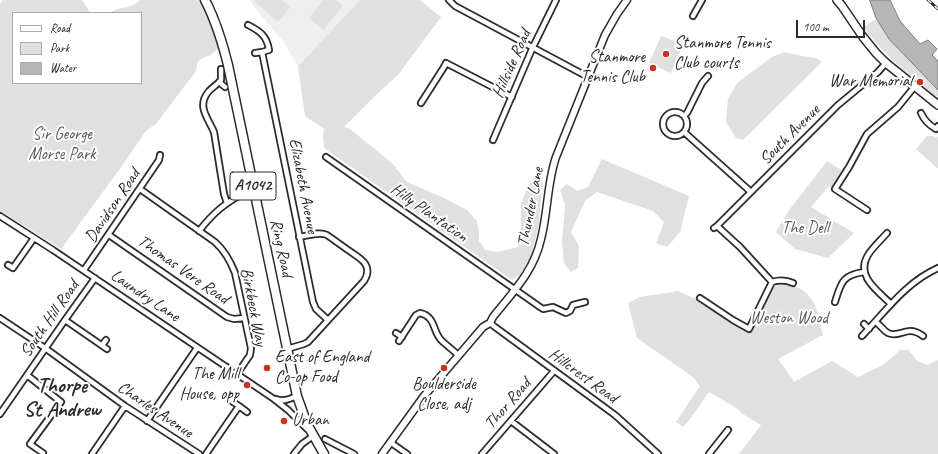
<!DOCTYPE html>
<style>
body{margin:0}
#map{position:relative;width:938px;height:454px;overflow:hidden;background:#fff;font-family:Caveat,sans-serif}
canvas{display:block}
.legend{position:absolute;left:12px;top:12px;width:130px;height:72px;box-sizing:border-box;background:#fff;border:1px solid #aaa;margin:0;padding:5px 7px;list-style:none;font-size:12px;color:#2b2b2b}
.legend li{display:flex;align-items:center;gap:8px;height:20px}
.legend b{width:20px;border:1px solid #aaa}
.scale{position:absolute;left:796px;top:20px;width:69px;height:18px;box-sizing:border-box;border:2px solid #2b2b2b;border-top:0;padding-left:5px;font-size:12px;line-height:14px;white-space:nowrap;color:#2b2b2b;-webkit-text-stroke:3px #fff;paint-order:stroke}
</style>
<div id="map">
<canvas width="938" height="454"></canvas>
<ul class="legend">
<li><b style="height:5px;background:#fff"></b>Road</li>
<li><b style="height:11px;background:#e0e0e0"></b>Park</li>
<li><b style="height:11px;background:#b6b6b6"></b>Water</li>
</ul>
<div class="scale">100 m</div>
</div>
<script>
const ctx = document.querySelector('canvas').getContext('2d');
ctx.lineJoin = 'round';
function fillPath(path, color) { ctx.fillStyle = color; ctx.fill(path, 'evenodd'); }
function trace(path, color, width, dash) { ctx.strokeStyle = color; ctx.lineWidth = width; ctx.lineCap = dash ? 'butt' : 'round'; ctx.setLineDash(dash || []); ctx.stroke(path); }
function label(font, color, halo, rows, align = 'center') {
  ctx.font = font + ' Caveat,sans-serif'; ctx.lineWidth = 4; ctx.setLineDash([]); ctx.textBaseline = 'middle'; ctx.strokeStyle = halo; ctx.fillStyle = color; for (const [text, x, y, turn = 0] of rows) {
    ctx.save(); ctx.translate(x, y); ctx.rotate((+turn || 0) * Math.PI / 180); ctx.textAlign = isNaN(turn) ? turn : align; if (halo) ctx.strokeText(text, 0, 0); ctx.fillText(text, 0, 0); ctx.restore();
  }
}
const built = new Path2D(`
 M250 0H360L298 66 282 40 253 6Z`);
const green = new Path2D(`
 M3 0H81L83 1 90 13H13V83H141V13H109C119 6 132 9 140 0H200L216 36 219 48C215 51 212 55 208 56 197 61 198 59 196 71L156 124 146 131 119 170 61 249 0 211V4Z
 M255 0H282L290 7 278 22 254 1Z
 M324 0H336L343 6 323 30 309 18Z
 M360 0H420L441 17 398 75 377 94 344 127 350 129 393 164 407 182 444 198 467 210 477 221 479 233V241L485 250 498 252 518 247 521 226V203L528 186 536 175 543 177 539 224 532 254 520 275 512 280 324 148 323 136 324 129 305 116 298 66Z
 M876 19 889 39 938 90V99C912 78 883 54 863 27Z
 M661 36 683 44 671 73 649 63Z
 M784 52 802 56 816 58 822 62 743 140 736 138 726 122 728 99 738 82 772 57Z
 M927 136H933L936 138 938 136V168H937L916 149Z
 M602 159 689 196 680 232 667 247 656 243 664 222 653 211 597 192 585 201 571 232 579 246 578 268 571 272 564 263 562 242 565 205 560 190 567 184 577 191 588 187Z
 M827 161 844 172 833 188 829 186 811 207 854 233 828 258 795 249 776 232 790 209Z
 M782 281C815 291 816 305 823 335L778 359 792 378 794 382 832 361 858 377 883 365 900 350H908L913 355 917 361 927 365 938 360V454H739L761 425 741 413 738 409 709 392 690 419 683 427 676 422 700 386 693 377 637 338 628 303 640 297 678 291 698 300 749 331 772 287 775 283Z`);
const water = new Path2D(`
 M870 0H890L900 21 920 44 928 40 937 49 932 55 938 61V90L889 39 876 18Z`);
const street = new Path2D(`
 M449 0 455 6 588 77
 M693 16 702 0
 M248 25C260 31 267 36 269 50L262 52
 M255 53 262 52 313 302 316 309 328 320
 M221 69V80C218 84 213 87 209 91 196 106 208 118 214 132L224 194 227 203
 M219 82 225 87
 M421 103 444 67 446 63 512 97
 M663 124a12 12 0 1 1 24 0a12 12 0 1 1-24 0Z
 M921 113C924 120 929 125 936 129L938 126
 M684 116 687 113 702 83 708 76
 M684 132 751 192
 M493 140 532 49 556 0
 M326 157 540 307 543 309 553 307 566 313 570 311 573 305 585 302
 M140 189 215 242C225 251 230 260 235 273L251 348 250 355 237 374
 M867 210 835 189 849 167 867 134 898 107 915 86
 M0 216 53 250 274 399 288 410 307 429
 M717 226 740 247 772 282
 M714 228 717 226 838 105 878 72 886 63
 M199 231C214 212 225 203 246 192
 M887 233C881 240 873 247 868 255 855 276 878 291 891 304
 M109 235 227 317 234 319 244 318
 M8 265 13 268 34 238
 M84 270 159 160 160 155
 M700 298 733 320 749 329 772 282C779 280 786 280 793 283
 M835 302C841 283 842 275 864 272
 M0 318 45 348 125 406 199 454
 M65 320 107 349
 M876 322C880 325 883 330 888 333 896 337 903 331 910 331 915 331 919 333 923 336
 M490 323 495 327 615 415 658 454
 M864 324 869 329
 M396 333 402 337
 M862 336C885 312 906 282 938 268
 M399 341 416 315 420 313C436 317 432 330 441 340 446 345 453 350 458 355
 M102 345 106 340
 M287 349 304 344 308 342 364 281C374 265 360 258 348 250 341 245 334 240 327 235 319 231 308 236 299 237
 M27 375 61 402 30 444 43 453
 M276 399C284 402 289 399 297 396
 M239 406 247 412
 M0 414 65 320 95 278
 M147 421 197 348
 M511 421 554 454
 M325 439 354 454
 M390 442 407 454
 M92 454 125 406
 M206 454 239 406 230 400
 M294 454 302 444 313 436 311 434
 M482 454 554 371
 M709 454 728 430`);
const secondary = new Path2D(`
 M382 454 424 396 483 327 490 323 493 317C513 292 534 271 541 239 548 212 547 183 556 157L605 35 617 14 627 0`);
const primary = new Path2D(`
 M837 0 842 6 863 37 876 53 886 63 938 105`);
const highway = new Path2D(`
 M205 0C216 21 222 41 228 65L297 396 307 424 324 454`);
const rail = new Path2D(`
 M928 0 938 9`);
const markers = [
 [666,54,4,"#c8321e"],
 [653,68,4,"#c8321e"],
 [920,82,4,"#c8321e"],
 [267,368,4,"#c8321e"],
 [444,368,4,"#c8321e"],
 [247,385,4,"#c8321e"],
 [284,421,4,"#c8321e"]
];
const shields = [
 [253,186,46]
];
const shieldNames = [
 ["A1042",253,186]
];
const poiNames = [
 ["Stanmore Tennis",674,44],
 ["Club courts",674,64],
 ["Stanmore",645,58,"right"],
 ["Tennis Club",645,78,"right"],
 ["War Memorial",912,82,"right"],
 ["East of England",275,358],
 ["Co-op Food",275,378],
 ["The Mill",239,375,"right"],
 ["House, opp",239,395,"right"],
 ["Boulderside",444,385,"center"],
 ["Close, adj",444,405,"center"],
 ["Urban",292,421]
];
const streetNames = [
 ["Hillside Road",512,64,-66],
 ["South Avenue",790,135,-45],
 ["Elizabeth Avenue",303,186,79],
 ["Davidson Road",113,206,-56],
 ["Thunder Lane",531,207,-79],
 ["Hilly Plantation",429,213,35],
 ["Ring Road",281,248,78],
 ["Thomas Vere Road",183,270,35],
 ["Laundry Lane",145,296,34],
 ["Birkbeck Way",253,307,79],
 ["South Hill Road",50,319,-55],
 ["Hillcrest Road",583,376,36],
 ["Thor Road",508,404,-49],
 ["Charles Avenue",155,410,34]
];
const parkNames = [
 ["Sir George",62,135],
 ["Morse Park",62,155],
 ["The Dell",805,229],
 ["Weston Wood",789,319]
];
const districtNames = [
 ["Thorpe",62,386],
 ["St Andrew",62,410]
];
fillPath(built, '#efefef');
fillPath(green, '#e0e0e0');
fillPath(water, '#b6b6b6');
trace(water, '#7e7e7e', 1);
trace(street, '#2b2b2b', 8);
trace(secondary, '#2b2b2b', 9);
trace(primary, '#2b2b2b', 10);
trace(highway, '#2b2b2b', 11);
trace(street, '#fff', 4.5);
trace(secondary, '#fff', 6);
trace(primary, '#fff', 7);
trace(highway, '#fff', 8);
trace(rail, '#2b2b2b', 3);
trace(rail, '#fff', 1.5, [4.5]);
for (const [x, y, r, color] of markers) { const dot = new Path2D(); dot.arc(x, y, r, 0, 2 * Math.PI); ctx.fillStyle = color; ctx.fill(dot); trace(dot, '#fff', 1.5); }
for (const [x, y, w] of shields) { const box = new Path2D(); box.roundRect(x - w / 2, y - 14, w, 28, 3); ctx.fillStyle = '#fff'; ctx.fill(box); trace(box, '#2b2b2b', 1); }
label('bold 16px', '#2b2b2b', null, shieldNames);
label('17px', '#2b2b2b', '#fff', poiNames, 'left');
label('17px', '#2b2b2b', '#fff', streetNames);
label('17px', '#585858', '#fff', parkNames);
label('bold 21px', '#2b2b2b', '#fff', districtNames);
</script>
